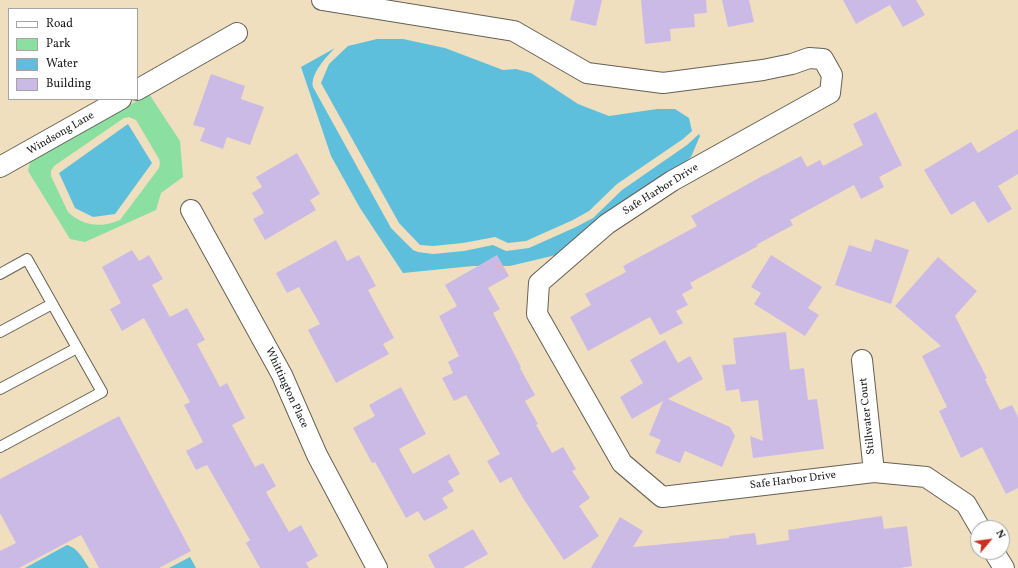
<!DOCTYPE html>
<style>
body{margin:0}
#map{position:relative;width:1018px;height:568px;overflow:hidden;background:#f0dfbf;font-family:Vollkorn,serif}
canvas{display:block}
.legend{position:absolute;left:8px;top:8px;width:130px;height:92px;box-sizing:border-box;background:#fff;border:1px solid #a4a4a4;margin:0;padding:5px 7px;list-style:none;font-size:12px;color:#1c1c1c}
.legend li{display:flex;align-items:center;gap:8px;height:20px}
.legend b{width:20px;border:1px solid #a4a4a4}
.north{position:absolute;left:970px;top:520px;width:40px;height:40px;box-sizing:border-box;background:#fff;border:1px solid #a4a4a4;border-radius:50%;rotate:61deg;font-size:11px;font-weight:700;line-height:16px;text-align:center;color:#1c1c1c}
.north::after{content:'';display:block;margin:auto;width:14px;height:18px;background:#c8321e;clip-path:polygon(50% 0,100% 100%,50% 72%,0 100%)}
</style>
<div id="map">
<canvas width="1018" height="568"></canvas>
<ul class="legend">
<li><b style="height:5px;background:#fff"></b>Road</li>
<li><b style="height:11px;background:#8bdfa0"></b>Park</li>
<li><b style="height:11px;background:#5dbfdb"></b>Water</li>
<li><b style="height:11px;background:#cbbae6"></b>Building</li>
</ul>
<div class="north">N</div>
</div>
<script>
const ctx = document.querySelector('canvas').getContext('2d');
ctx.lineJoin = 'round';
function fillPath(path, color) { ctx.fillStyle = color; ctx.fill(path, 'evenodd'); }
function trace(path, color, width, dash) { ctx.strokeStyle = color; ctx.lineWidth = width; ctx.lineCap = dash ? 'butt' : 'round'; ctx.setLineDash(dash || []); ctx.stroke(path); }
function label(font, color, halo, rows, align = 'center') {
  ctx.font = font + ' Vollkorn,serif'; ctx.lineWidth = 3; ctx.setLineDash([]); ctx.textBaseline = 'middle'; ctx.strokeStyle = halo; ctx.fillStyle = color; for (const [text, x, y, turn = 0] of rows) {
    ctx.save(); ctx.translate(x, y); ctx.rotate((+turn || 0) * Math.PI / 180); ctx.textAlign = isNaN(turn) ? turn : align; if (halo) ctx.strokeText(text, 0, 0); ctx.fillText(text, 0, 0); ctx.restore();
  }
}
const green = new Path2D(`
 M149 94 180 141 183 177 161 193 156 210 85 242 70 239 28 171 30 162ZM129 117 136 120 159 159 160 163 159 168 120 220C102 228 82 226 68 212L51 176V171L54 166 124 118Z`);
const water = new Path2D(`
 M377 39H403L445 48 503 70 516 69 531 73 578 104 609 116 657 109H675L689 118 692 131 683 139 617 184 589 211 573 220 526 241 508 243 495 237 463 243 433 246 420 245 399 223 321 83 329 64 348 46Z
 M335 48C327 56 310 74 313 87L391 228 413 250 418 252 433 254 464 251 493 245 506 251 529 248 576 227 593 218 622 190 687 145 699 134 700 136 691 157 659 185 556 255 510 266H473L403 273 360 208 331 156 301 67Z
 M128 124 152 163 115 214 93 217 75 208 59 173Z
 M67 545C78 548 83 559 89 568H25Z
 M190 557 196 568H169Z`);
const building = new Path2D(`
 M575 0H602L596 26 570 20Z
 M641 0H706L707 13 694 14 695 27 670 29 671 41 645 44Z
 M722 0H749L754 22 728 27Z
 M843 0H916L925 15 903 27 890 5 856 24Z
 M211 74 245 86 241 99 264 107 250 145 227 137 223 149 200 141 205 128 193 125Z
 M876 112 902 165 879 177 884 187 861 199 854 185 790 220 793 225 756 245 758 246 690 283 693 288 682 294 688 305 676 311 683 323 660 335 650 317 588 351 570 317 591 305 585 294 626 272 623 266 697 226 691 216 764 175H765L801 156 807 167 820 160 823 166 863 145 853 124Z
 M1018 129V174L998 186 1012 209 988 223 974 201 951 215 924 170 971 142 978 153Z
 M297 153 320 194 310 200 316 210 265 240 253 219 264 213 252 193 262 187 256 177Z
 M875 239 909 250 891 304 835 285 849 245 871 252Z
 M336 240 347 261 359 255 376 286 368 290 394 338 383 344 389 354 336 383 308 330 320 324 299 287 287 293 276 273Z
 M132 250 139 261 149 255 163 279 152 285 170 317 187 308 205 340 197 344 220 387 227 383 245 418 232 425 255 467 263 463 276 486 266 492 289 532 301 525 318 556 306 563 309 568H260L246 543 250 540 207 465 196 470 186 451 203 442 184 405 190 402 144 318 122 331 110 309 121 303 102 267Z
 M497 255 509 276 488 288 500 309 493 313 521 367 520 368 535 395 525 401 538 424 536 425 552 453 563 447 576 469 572 471 590 498 579 506 599 536 564 560 523 498 511 477 500 483 487 461 500 454 466 395 454 401 442 378 453 373 448 362 459 356 439 316 457 306 445 285Z
 M771 255 822 287 808 308 819 315 805 336 754 304 761 293 751 287Z
 M938 257 977 291 955 316 987 378 985 379 1000 410 1012 405 1018 417V488L1006 494 982 447 961 458 939 411 947 407 922 356 941 346 895 306Z
 M786 332 790 370 804 368 808 400 817 399 824 449 753 458 750 436 763 441 758 400 741 402 739 389 726 391 722 365 736 364 733 338Z
 M665 340 678 363 690 356 703 379 668 399 730 427 735 436 722 467 685 451 680 463 655 453 661 440 649 435 663 401 632 419 620 397 643 383 630 360Z
 M401 387 426 434 399 449 413 474 449 454 460 474 448 481 454 491 442 498 448 508 424 521 418 511 406 518 375 462 372 463 353 428 375 416 369 405Z
 M119 416 191 551 159 568H99L81 535 19 568H0V551L16 543 0 513V479Z
 M882 516 884 529 907 526 912 566 900 568H591L620 517 643 531 633 547 729 538V536L755 533 757 545 789 540 788 530Z
 M473 529 488 554 463 568H435L428 555Z`);
const lane = new Path2D(`
 M0 274 27 259 102 392 0 447
 M0 332 52 304
 M0 389 77 348`);
const street = new Path2D(`
 M322 0 514 31 587 73 663 83 763 70 792 64 809 58 823 59 832 75 830 93 672 181 607 224 539 283 537 314 622 463 662 497 874 472 926 477 966 504 980 528
 M137 90 237 33
 M0 167 121 99
 M191 210 282 375 317 455 377 568
 M862 360 874 472
 M994 552 1004 568`);
const streetNames = [
 ["Windsong Lane",61,134,-30],
 ["Safe Harbor Drive",661,190,-32],
 ["Whittington Place",286,388,65],
 ["Stillwater Court",868,416,-96],
 ["Safe Harbor Drive",793,481,-7]
];
fillPath(green, '#8bdfa0');
fillPath(water, '#5dbfdb');
fillPath(building, '#cbbae6');
trace(lane, '#666055', 12);
trace(street, '#666055', 22);
trace(lane, '#fff', 10);
trace(street, '#fff', 20);
label('11px', '#1c1c1c', '#fff', streetNames);
</script>
